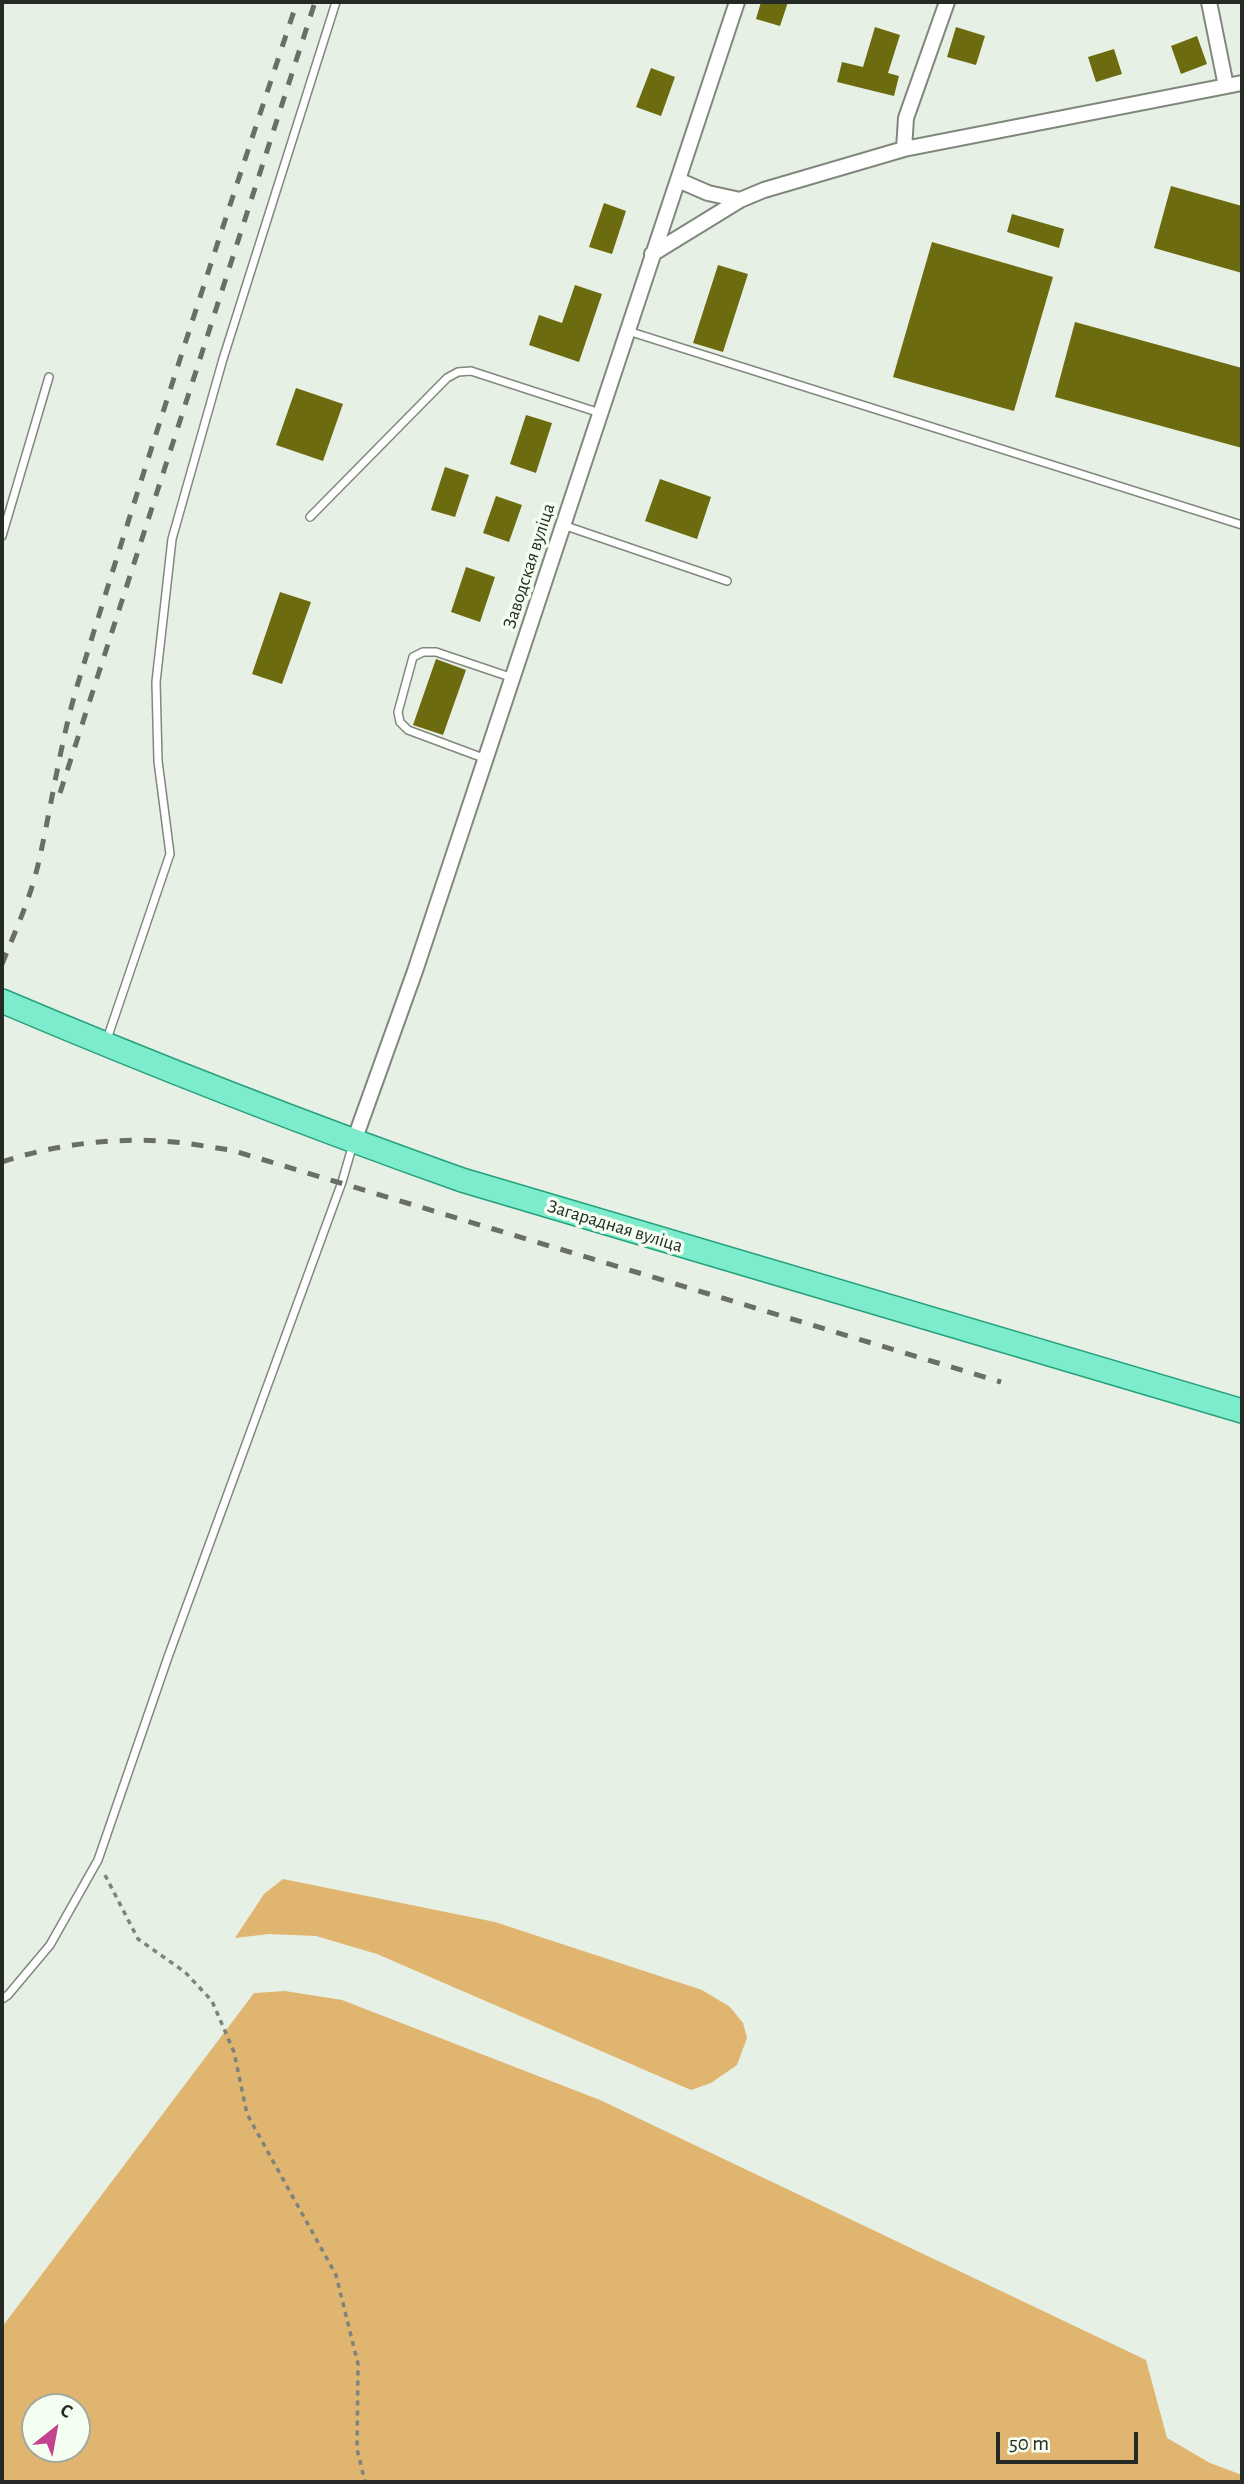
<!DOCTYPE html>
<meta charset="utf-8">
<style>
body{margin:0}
#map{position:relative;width:1244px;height:2484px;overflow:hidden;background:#e7f0e4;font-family:"Alegreya Sans",sans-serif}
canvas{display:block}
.frame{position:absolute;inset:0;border:4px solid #262a25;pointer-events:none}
.north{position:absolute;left:21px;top:2393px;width:70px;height:70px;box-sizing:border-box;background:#f4fef1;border:2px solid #a2a99f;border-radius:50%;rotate:31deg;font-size:19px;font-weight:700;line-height:28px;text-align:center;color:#262a25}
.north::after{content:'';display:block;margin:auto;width:24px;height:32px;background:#c3438d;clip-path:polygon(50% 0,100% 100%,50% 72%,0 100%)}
.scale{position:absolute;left:996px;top:2432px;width:142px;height:32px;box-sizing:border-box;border:4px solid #262a25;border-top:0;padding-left:9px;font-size:21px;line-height:24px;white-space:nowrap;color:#262a25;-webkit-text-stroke:5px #f4fef1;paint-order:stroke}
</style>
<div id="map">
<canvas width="1244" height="2484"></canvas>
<div class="frame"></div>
<div class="north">С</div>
<div class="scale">50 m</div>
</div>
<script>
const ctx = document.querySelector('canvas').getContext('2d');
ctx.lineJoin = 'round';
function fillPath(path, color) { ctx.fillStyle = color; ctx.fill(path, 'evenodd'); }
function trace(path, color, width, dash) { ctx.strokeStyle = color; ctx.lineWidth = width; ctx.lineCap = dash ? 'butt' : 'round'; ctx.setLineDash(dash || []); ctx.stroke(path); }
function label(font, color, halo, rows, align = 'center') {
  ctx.font = font + ' "Alegreya Sans",sans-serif'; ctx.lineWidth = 7; ctx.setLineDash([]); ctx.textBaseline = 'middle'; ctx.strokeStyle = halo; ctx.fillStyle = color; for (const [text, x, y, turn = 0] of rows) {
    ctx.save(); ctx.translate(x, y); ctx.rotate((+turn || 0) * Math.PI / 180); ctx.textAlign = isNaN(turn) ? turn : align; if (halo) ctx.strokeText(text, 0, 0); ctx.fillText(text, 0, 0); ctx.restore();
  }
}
const green = new Path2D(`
 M283 1879 495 1922 702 1990 730 2007 743 2023 747 2038 737 2065 711 2083 691 2090 377 1954 316 1936 269 1934 235 1938 264 1894Z
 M285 1991 342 2000 600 2100 1146 2360 1167 2438 1210 2463 1242 2475V2482H2V2327L254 1993ZM35 2407H77V2449H35Z`);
const building = new Path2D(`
 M761 2H788L780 26 756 19Z
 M875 27 900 35 888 73 899 76 894 96 837 82 842 62 863 67Z
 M956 27 985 36 976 65 947 57Z
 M1197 36 1207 64 1181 74 1171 46Z
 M1114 49 1122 74 1096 82 1088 57Z
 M651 68 675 77 661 116 636 107Z
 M1171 186 1242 206V273L1154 248Z
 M604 203 626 211 612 254 589 247Z
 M1012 214 1064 229 1059 248 1007 232Z
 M932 242 1053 277 1014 411 893 377Z
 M718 265 748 274 723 352 693 343Z
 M575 285 602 294 579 362 529 345 539 315 562 323Z
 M1075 322 1242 368V448L1055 397Z
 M296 388 343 404 323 461 276 445Z
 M526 415 552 423 536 473 510 464Z
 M445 467 469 475 455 517 431 510Z
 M660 479 711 497 697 539 645 521Z
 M496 496 522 505 509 542 483 533Z
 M466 567 495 577 480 622 451 612Z
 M280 592 311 602 282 684 252 674Z
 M436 659 466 670 443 735 413 725Z`);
const path = new Path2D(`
 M105 1875 138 1939 185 1972 212 2001 234 2052 247 2114 336 2275 358 2364 357 2449 365 2482`);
const service = new Path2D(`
 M628 331 1242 525
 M310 517 447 378 458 372 471 371 600 413
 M563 525 727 581
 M2 536 49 377
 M486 759 408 730 400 722 398 712 413 657 423 652H436L513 678
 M106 1042 170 854 158 761 156 682 172 539 223 359 336 2
 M2 1999 8 1995 50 1945 98 1860 168 1657 342 1182 353 1144`);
const minor = new Path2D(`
 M1209 2 1226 86
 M904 149 906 118 947 2
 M678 180 708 193 740 200
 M652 254 740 200 764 190 904 149 1242 83
 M354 1141 415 971 737 2`);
const primary = new Path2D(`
 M2 1001C153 1065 307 1125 462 1180L1242 1411`);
const rail = new Path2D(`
 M60 793 315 2
 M2 964C15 932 30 899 38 865 52 804 60 743 78 683 148 455 222 228 297 2
 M2 1162C52 1145 109 1138 161 1141 184 1142 208 1147 231 1150L1001 1382`);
const streetNames = [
 ["Заводская вуліца",529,566,-72],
 ["Загарадная вуліца",615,1226,17]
];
fillPath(green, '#e0b570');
fillPath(building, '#6d6b0f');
trace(service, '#80887d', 10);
trace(minor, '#80887d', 18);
trace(primary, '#26a07d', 26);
trace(path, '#7d847c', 3.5, [5, 5]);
trace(service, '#fff', 7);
trace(minor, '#fff', 14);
trace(primary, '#7deccd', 23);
trace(rail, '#696f67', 5, [12, 12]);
label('19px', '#262a25', '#f4fef1', streetNames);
</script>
